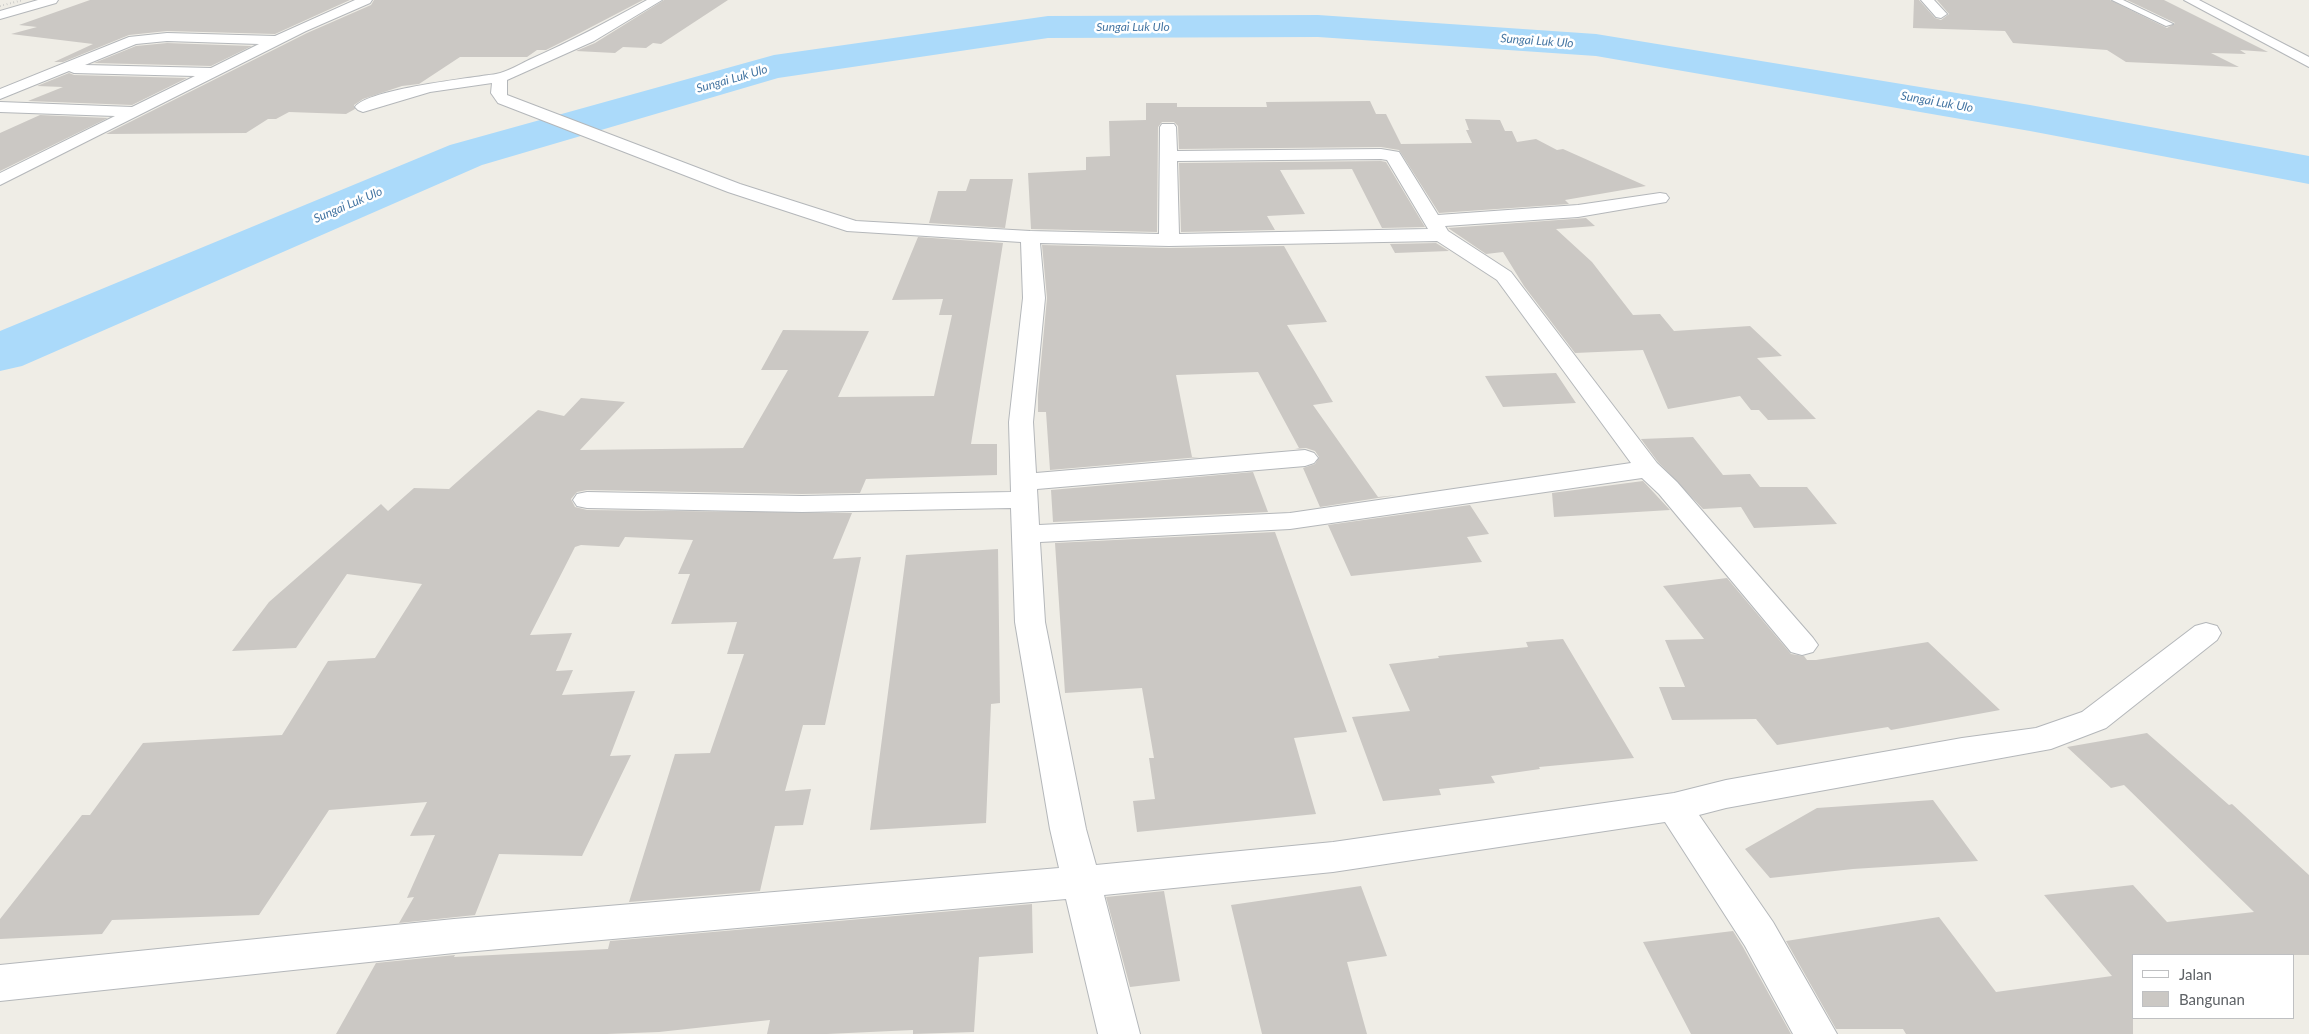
<!DOCTYPE html>
<style>
body{margin:0}
#map{position:relative;width:2309px;height:1034px;overflow:hidden;background:#efede6;font-family:Lato,sans-serif}
canvas{display:block}
.legend{position:absolute;left:2132px;top:954px;width:162px;height:65px;box-sizing:border-box;background:#fff;border:1px solid #bfc0c2;margin:0;padding:6px 9px;list-style:none;font-size:15px;color:#5e6266}
.legend li{display:flex;align-items:center;gap:10px;height:25px}
.legend b{width:25px;border:1px solid #bfc0c2}
</style>
<div id="map">
<canvas width="2309" height="1034"></canvas>
<ul class="legend">
<li><b style="height:6px;background:#fff"></b>Jalan</li>
<li><b style="height:14px;background:#cbc8c4"></b>Bangunan</li>
</ul>
</div>
<script>
const ctx = document.querySelector('canvas').getContext('2d');
ctx.lineJoin = 'round';
function fillPath(path, color) { ctx.fillStyle = color; ctx.fill(path, 'evenodd'); }
function trace(path, color, width, dash) { ctx.strokeStyle = color; ctx.lineWidth = width; ctx.lineCap = dash ? 'butt' : 'round'; ctx.setLineDash(dash || []); ctx.stroke(path); }
function label(font, color, halo, rows, align = 'center') {
  ctx.font = font + ' Lato,sans-serif'; ctx.lineWidth = 5; ctx.setLineDash([]); ctx.textBaseline = 'middle'; ctx.strokeStyle = halo; ctx.fillStyle = color; for (const [text, x, y, turn = 0] of rows) {
    ctx.save(); ctx.translate(x, y); ctx.rotate((+turn || 0) * Math.PI / 180); ctx.textAlign = isNaN(turn) ? turn : align; if (halo) ctx.strokeText(text, 0, 0); ctx.fillText(text, 0, 0); ctx.restore();
  }
}
const river = new Path2D(`
 M1318 15 1596 34 2030 105 2309 156V184L2030 131 1596 56 1318 37 1048 38 778 78 482 165 22 366 0 371V331L450 145 774 55 1048 16Z`);
const building = new Path2D(`
 M90 0H350L275 34 167 31 129 35 63 62H54L93 44 11 34 37 27 19 25Z
 M374 0H643L574 36 546 50H537L527 57H460L419 84 402 86 363 99 354 105 355 109 346 114 289 112 276 119H268L246 133 106 134 307 33 371 5Z
 M664 0H728L661 44 653 43 646 48 623 47 615 53 576 51 595 43Z
 M1914 0H1919L1935 18 1941 20 1949 14 1937 0H2110L2167 28 2175 23 2127 0H2164L2268 52 2240 50 2246 54 2211 53 2239 67 2126 62 2107 50 2013 43 2005 31 1913 28Z
 M167 43 252 46 211 66 94 63 136 46Z
 M69 73 74 75 187 78 132 105 28 101 63 87 37 86Z
 M1370 101 1376 114H1386L1401 144 1472 143 1466 130H1469L1465 119 1500 120 1505 131H1512L1517 142 1536 139 1557 150 1563 149 1646 186 1565 200 1569 204 1439 213 1399 150 1381 147 1179 149 1178 126 1174 122H1162L1158 127 1157 232 1031 229 1028 173 1086 170V157L1110 156 1109 121 1146 120V103H1177V107H1267L1266 102Z
 M40 115 108 118 0 171V133Z
 M1381 161 1386 162 1425 227 1382 228 1352 169 1280 170 1305 214 1267 216 1275 230 1181 232 1179 163Z
 M970 179H1013L1005 228 929 223 938 191H966Z
 M1586 218 1595 226 1556 229 1592 262 1633 315 1660 314 1674 331 1750 326 1782 356 1757 358 1816 419 1768 420 1759 410H1751L1740 396 1668 409 1643 350 1575 353 1524 286 1503 252 1486 254 1448 228Z
 M918 237 1003 243 971 444H997V475L866 479 860 493 802 494 587 490 577 492 571 499 575 507 587 510 852 513 833 559 861 557 825 725H803L785 791 811 789 803 825 775 826 760 891 629 902 675 754 710 753 744 654H727L737 622 671 624 690 574H678L693 540 625 537 619 547 581 545 575 547 530 635 572 633 556 671 573 670 562 695 635 691 610 756 631 755 582 856 499 854 475 915 399 923 414 897 407 898 435 835 410 836 427 802 329 810 259 915 112 920 102 934 0 939V919L82 815H90L143 743 282 735 328 661 375 658 422 584 347 574 296 648 232 651 269 602 381 504 388 511 414 488 449 489 538 410 564 416 581 398 625 402 580 450 743 448 788 370H761L783 330 869 331 838 397 934 396 952 315H939L943 299 892 300Z
 M1436 243 1449 251 1395 253 1390 244Z
 M1042 245 1169 248 1284 246 1327 322 1287 325 1333 402 1313 405 1378 497 1397 495 1320 507 1303 468 1315 464 1319 457 1315 451 1306 448 1295 449 1299 448 1258 372 1176 375 1192 457H1200L1050 470 1046 412H1038V394L1047 298Z
 M1556 373 1576 403 1503 407 1485 376Z
 M1693 437 1723 475 1750 474 1760 487H1807L1837 524 1754 528 1741 507 1703 509 1658 462 1641 439Z
 M1253 472 1268 512 1053 522 1051 490Z
 M1643 481 1670 510 1554 517 1552 493Z
 M1470 505 1489 534 1467 537 1482 562 1351 576 1328 525Z
 M1275 532 1347 732 1294 738 1316 814 1137 832 1133 801 1155 799 1149 758H1154L1142 688 1065 693 1055 543Z
 M998 549 1000 703 991 704 986 823 870 830 906 555Z
 M1727 578 1791 654 1804 656 1807 660H1816L1928 642 2000 710 1891 730 1888 727 1777 745 1756 719 1672 720 1659 687H1685L1665 640 1704 639 1663 586Z
 M1563 639 1634 758 1539 767 1540 769 1491 776 1495 783 1439 789 1441 795 1383 801 1352 717 1410 711 1389 664 1439 658 1438 656 1528 647 1526 642Z
 M2147 733 2229 805 2232 804 2309 875V955H2133V1034H1906L1903 1029H1836L1786 941 1939 917 1996 992 2112 976 2044 895 2133 885 2167 922 2254 912 2124 785 2111 788 2067 747Z
 M1933 800 1978 861 1853 869 1770 878 1745 849 1817 808Z
 M1361 886 1387 956 1347 962 1367 1034H1262L1231 905Z
 M1164 891 1180 981 1130 987 1106 897Z
 M1032 904 1033 953 979 957 974 1032 913 1034V1030L827 1034H767L770 1020 659 1032 607 1034H336L376 963 455 955 454 957 608 949 610 941Z
 M1733 931 1743 947 1791 1034H1691L1643 942Z`);
const lane = new Path2D(`
 M2112 0H2123L2173 24 2166 26Z`);
const street = new Path2D(`
 M38 0H58L56 3 0 19V11Z
 M355 0H372L370 3 306 31 0 185V173L115 116 0 112V102L132 107 195 76 74 73 69 71 0 99V89L129 37 167 33 275 36ZM167 41 259 44 211 68 85 65 136 44Z
 M647 0H662L594 41 507 80V95L740 184 856 221 1030 231 1159 234 1160 127 1162 124H1174L1176 127 1177 151 1381 149 1399 152 1438 215 1578 205 1660 193 1666 194 1669 198 1666 202 1660 203 1578 217 1445 226 1448 231 1511 272 1657 463 1677 482 1813 638 1818 645 1813 652 1802 655 1791 652 1659 494 1642 478 1290 529 1040 542 1045 622 1086 829 1096 865 1333 842 1674 793 1726 780 1962 738 2036 728 2082 712 2195 626 2206 623 2217 626 2221 633 2217 640 2106 728 2051 749 1726 808 1699 815 1773 922 1837 1034H1793L1745 946 1665 822 1333 872 1104 895 1140 1034H1098L1066 899 454 953 0 1001V965L454 919 1059 868 1050 829 1015 622 1011 508 802 512 587 508 577 506 573 500 577 494 587 492 802 496 1011 492 1009 422 1023 298 1021 242 847 231 728 192 498 103 491 93 492 83 430 92 363 112 358 110 355 107C368 89 471 78 496 74 507 72 520 64 531 59 571 41 609 21 647 0ZM1381 159 1387 160 1428 229 1179 234 1177 161ZM1437 241 1497 280 1631 463 1290 513 1039 525 1037 489 1305 466 1314 463 1318 458 1314 453 1305 450 1036 473 1033 422 1045 298 1040 243 1169 246Z
 M1921 0H1934L1947 14 1941 18 1936 17Z
 M2184 0H2199L2309 57V67Z`);
const rail = new Path2D(`
 M0 6 23 0`);
const farWaternames = [
 ["Sungai Luk Ulo",1133,27],
 ["Sungai Luk Ulo",1537,41,4],
 ["Sungai Luk Ulo",732,79,-16],
 ["Sungai Luk Ulo",1937,102,10],
 ["Sungai Luk Ulo",348,205,-23]
];
fillPath(river, '#abdafa');
fillPath(building, '#cbc8c4');
trace(lane, '#b4b7ba', 2);
trace(street, '#b4b7ba', 2);
fillPath(lane, '#fff');
fillPath(street, '#fff');
trace(rail, '#b4b5b6', 2, [0.5, 3]);
label('italic 12px', '#4576a3', '#fff', farWaternames);
</script>
